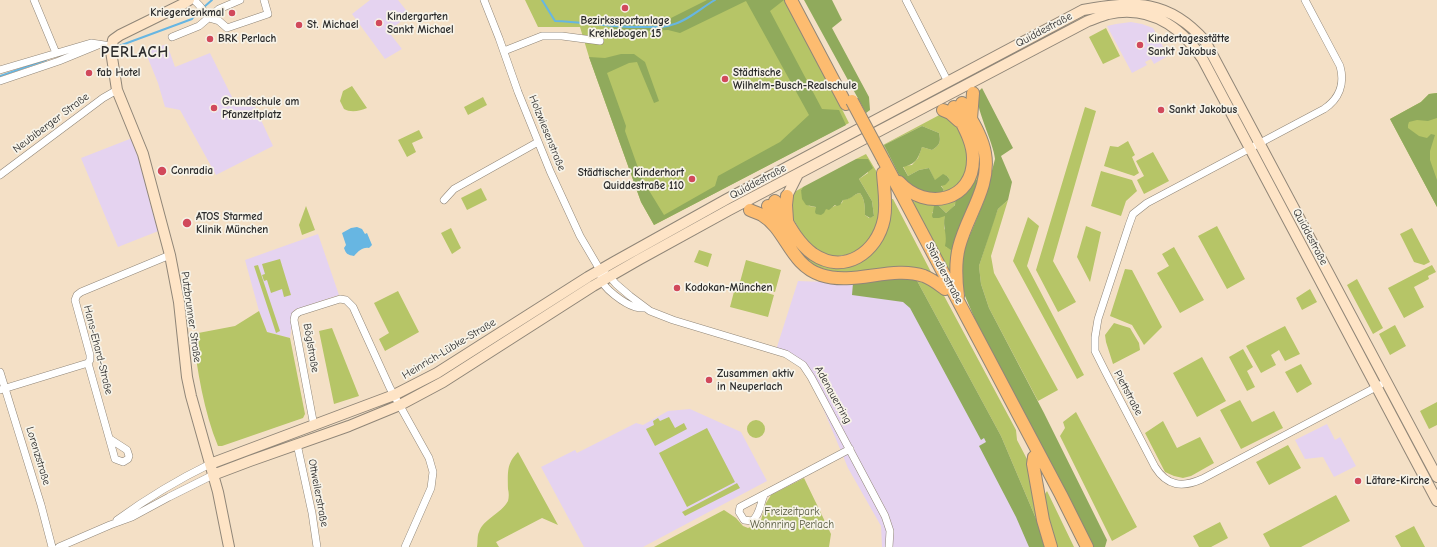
<!DOCTYPE html>
<meta charset="utf-8">
<style>
body{margin:0}
canvas{display:block;background:#f4e0c6}
</style>
<canvas width="1437" height="547"></canvas>
<script>
const ctx = document.querySelector('canvas').getContext('2d');
ctx.lineJoin = 'round';
function fillPath(path, color) { ctx.fillStyle = color; ctx.fill(path, 'evenodd'); }
function trace(path, color, width, dash) { ctx.strokeStyle = color; ctx.lineWidth = width; ctx.lineCap = dash ? 'butt' : 'round'; ctx.setLineDash(dash || []); ctx.stroke(path); }
function label(font, color, halo, rows, align = 'center') {
  ctx.font = font + ' "Comic Neue",sans-serif'; ctx.lineWidth = 3.5; ctx.setLineDash([]); ctx.textBaseline = 'middle'; ctx.strokeStyle = halo; ctx.fillStyle = color; for (const [text, x, y, turn = 0] of rows) {
    ctx.save(); ctx.translate(x, y); ctx.rotate((+turn || 0) * Math.PI / 180); ctx.textAlign = isNaN(turn) ? turn : align; if (halo) ctx.strokeText(text, 0, 0); ctx.fillText(text, 0, 0); ctx.restore();
  }
}
const built = new Path2D(`
 M370 0H398L410 15 388 31 402 49 385 59 352 14Z
 M1131 22 1142 24 1153 28 1168 56 1154 64 1151 59 1145 62 1147 65 1132 73 1107 26 1116 24Z
 M167 44 175 67 210 53 235 103 250 96 273 146 216 175 180 110 165 107 158 83 147 56 152 49Z
 M140 135 166 228 118 247 81 158Z
 M318 234 339 295 294 310 290 338 267 332 259 311 245 260Z
 M915 277 1048 547H882L881 526 848 468 810 377 796 359 776 350 798 281 853 283Z
 M690 409 741 432 767 481 643 547H584L541 467 575 450 577 453 636 423 643 425 668 411Z
 M1327 424 1335 440 1340 437 1356 466 1334 477 1323 457 1305 459 1295 440Z`);
const green = new Path2D(`
 M525 0H787L849 123 654 225 641 202 589 57 580 27H538Z
 M1106 28 1120 56 1103 64 1089 37Z
 M352 86 367 108C360 111 351 113 344 109L340 101 343 91Z
 M1437 93V207L1390 119 1421 102 1429 94Z
 M483 97 487 105 468 115 464 107Z
 M1085 107 1096 111 1053 261 1076 302 1058 312 1036 270Z
 M945 112C1004 161 942 227 903 182 893 171 889 157 883 145ZM922 126 939 133C941 142 940 145 932 150L922 147 918 158 912 165 903 166 908 176 919 170 929 168 935 181 943 175 947 176 950 180 945 184 941 185 944 190 939 195 931 192 925 194C899 183 896 169 884 145Z
 M419 130 423 138 412 143 416 152 407 157 398 140Z
 M1128 141 1135 155 1132 157 1139 173 1134 176 1104 166 1110 146 1118 147Z
 M979 148 982 170 951 273H949L919 217 920 216 915 207H914L911 201 933 204 953 199 976 149ZM956 203 946 248 947 234 944 228 945 216 932 213 938 205 946 213 953 207Z
 M1153 152 1169 181 1144 194 1137 180 1144 176 1136 161Z
 M866 154 878 174 884 200 874 236 857 253 832 257 814 249 803 236 791 215V194L803 187 801 190 809 206C815 206 821 210 826 209 832 208 835 205 842 203L843 200C851 199 853 194 860 193 865 199 865 208 865 215L869 218 874 216 872 201 859 179 868 173 864 159H856Z
 M1101 171 1132 180 1137 191 1126 201 1121 216 1091 206Z
 M481 188 487 200 467 210 461 198Z
 M892 199H893L931 272 841 275 815 268 791 245 772 203 789 235 799 250 807 258 849 265 890 214Z
 M1008 200 991 256 994 273 1058 390 1038 401 989 308 981 284 979 266 993 222 998 209Z
 M306 206 315 230 302 235 299 225Z
 M1028 217 1039 226 1027 266 1084 375 1077 379 1013 261Z
 M1086 226 1101 232 1090 282 1077 257Z
 M1217 226 1245 279 1227 289 1198 236Z
 M451 228 461 248 452 254 441 233Z
 M1412 228 1430 262 1424 265 1414 262 1400 234Z
 M1174 247 1204 300 1180 313 1157 273 1169 266 1162 254Z
 M699 250 712 254 708 267 694 262Z
 M280 259 291 295 284 297 282 289 271 293 267 280 264 281 262 275 265 274 262 264Z
 M746 260 781 270 775 292 740 282Z
 M258 265 280 331 276 333 254 266Z
 M1432 265 1436 272 1428 276 1429 279 1414 287 1424 307 1404 318 1388 288Z
 M1125 269 1132 270 1162 327 1144 345 1132 325 1110 316Z
 M915 277 942 292 1016 430 1017 440 1028 461 1037 521 1001 436Z
 M1357 279 1383 328 1373 334 1347 285Z
 M736 284 774 295 768 317 730 307Z
 M1310 289 1317 302 1302 310 1296 298Z
 M398 291 419 332 385 351 379 339 389 333 374 303Z
 M259 311 267 332 290 338 305 414 303 418 222 446H218C204 412 197 370 193 334L235 326Z
 M1114 323 1130 328 1139 343 1140 350 1113 364 1106 342 1105 335Z
 M1395 325 1406 346 1390 355 1379 334Z
 M1285 326 1300 354 1285 361 1279 350 1271 355 1276 365 1261 373 1246 346Z
 M332 328 359 396 334 404 319 331Z
 M1243 349 1253 367 1247 371 1255 387 1247 391 1229 357Z
 M1202 357 1226 401 1197 417 1173 373Z
 M1301 364 1312 384 1297 393 1285 372Z
 M1240 400 1252 422 1274 411 1283 428 1241 449 1220 410Z
 M1437 402V425L1429 429 1420 411Z
 M1076 412 1137 527 1112 541 1060 436 1065 428 1063 422Z
 M669 417 675 428 684 423 687 429 655 446 646 429 654 425 653 421 658 418 660 421Z
 M747 429a9 9 0 1 1 18 0a9 9 0 1 1-18 0Z
 M1163 421 1177 448 1200 437 1214 463 1191 476 1183 478 1174 476 1165 472 1145 433Z
 M707 428 735 482 687 507 659 453Z
 M1288 445 1301 468 1269 485 1256 462Z
 M518 452 558 525 542 518 496 542 499 547H477C478 542 477 536 479 532 483 519 501 514 508 501 509 497 509 493 508 489 508 473 506 464 518 452Z
 M804 478 831 534 829 547H654L724 510 736 518 743 526 748 528 758 524 761 520 766 503 771 495Z
 M737 483 740 488 685 516 682 512Z
 M1047 491 1074 547H1056L1051 535 1044 499 1045 494Z
 M1336 495 1350 521 1301 547H1270L1263 534Z
 M1220 522 1228 538 1211 547H1199L1193 536Z
 M1414 526 1425 547H1401L1395 536Z`);
const forest = new Path2D(`
 M707 0H784L770 11 822 109 839 110 846 125 654 225 641 202 589 57 605 58 621 54H634L645 62 659 101 654 103 637 62 629 63 607 73 626 126 625 131 642 179 664 215 715 186 718 176 780 142 809 115 746 1 680 33 668 30 650 31 610 29 612 22H663Z
 M804 0H832L842 20 832 28 869 97 870 110 866 113Z
 M982 88 1013 148 1001 156 1012 182 1008 200 998 209 979 266 981 284 989 308 1044 413 1107 540 1105 547H1093L980 331 965 296 960 274 962 254 984 201 995 159C994 143 973 104 978 92 979 91 981 89 982 88Z
 M1437 93V118L1428 121 1417 120 1409 122 1408 125V128L1419 136 1427 138 1431 134 1435 135 1430 151V160L1437 180V207L1390 119 1421 102 1429 94Z
 M922 126 939 133C941 142 940 145 932 150L922 147C918 159 916 164 903 167L908 176 919 170 929 168 935 180 943 174 947 176 950 180 945 185 941 186 944 190 939 195 931 192 925 194 904 181 898 173 884 145Z
 M856 159H868L873 168 859 179 872 201 874 216 870 218 865 215C865 208 865 199 860 193 853 194 851 200 843 200L840 205 837 206 835 205 829 210 826 209 824 213 821 215 816 214 815 212 816 207 806 205 802 199 801 190 803 187Z
 M974 180H977L978 183 953 249 951 250 945 246C948 235 942 227 945 216L939 218H933L932 216 934 206 938 205 946 213 955 205 956 199Z
 M915 277 1001 436 1048 547H1029L1016 517 979 446 986 442 984 438 981 440 910 308 903 302 852 295 853 283Z`);
const water = new Path2D(`
 M357 227 362 229 365 234 367 233 372 245 369 248C362 247 359 251 354 256 348 255 346 254 344 248L346 245 342 233 351 228Z`);
const stream = new Path2D(`
 M542 0 555 21C585 22 613 28 643 27 652 27 662 28 671 25 686 22 701 8 715 0
 M204 7 212 0
 M119 46 192 19 200 9
 M0 76 46 60`);
const street = new Path2D(`
 M34 0 56 53
 M194 0 199 5 209 18 219 21 227 28 268 14 264 0
 M484 0 499 38 518 92 550 171 580 236 600 270 610 277 616 284 630 296 650 311 673 320 786 354 803 365 811 377 885 516 890 531 889 547
 M906 0 948 82
 M1305 0 1340 66C1345 84 1339 99 1324 109L1147 203 1133 214 1129 225 1098 319 1095 337V351L1105 371 1155 467C1167 486 1182 488 1202 479L1380 385
 M172 37 199 26 219 9 240 0
 M504 51 542 36H562L600 41
 M0 70 91 43 111 46
 M0 81 59 61 98 45
 M0 175 103 98 117 90
 M444 200 454 189 538 142
 M601 278C602 288 625 304 635 307 638 308 641 308 644 308
 M0 372 41 505 52 547
 M0 390 88 363
 M314 426 294 320 295 315 299 312 340 299 346 300 353 307 390 388 429 458 433 472 431 488 405 547
 M110 439 127 450 129 456 128 459 123 462 115 459 88 363 90 360V355L75 300 77 295 81 292 170 255
 M297 444 312 513 317 547
 M764 495C760 504 760 515 752 521L744 520 739 512 740 507 850 449
 M117 520C146 499 177 480 210 464
 M59 547 110 525 132 517 169 497 213 475`);
const secondary = new Path2D(`
 M189 0 183 4 120 35 113 40 111 51 117 90 143 154 170 255 179 302 187 377 191 396 218 492 229 547
 M787 196 798 174
 M210 464 394 395 437 373 588 277 614 262 727 199 1083 10C1134 0 1169 0 1205 41L1437 477
 M213 475 250 461 349 426 400 405 443 382 593 286 640 259 729 210 1088 21C1094 19 1101 16 1108 14 1149 5 1180 26 1202 58L1437 501`);
const highway = new Path2D(`
 M791 0 846 104
 M943 110 950 113 959 121
 M971 119 973 93
 M884 161 1061 495 1087 547
 M899 182C926 212 974 201 973 158 973 140 961 123 954 107
 M775 201C786 219 795 241 813 254 844 275 877 253 884 219 887 204 884 189 883 173
 M768 206 777 225
 M750 210C754 212 758 213 762 215 786 229 790 265 821 275 854 286 892 265 924 276 932 279 938 284 945 289
 M787 220 786 205 787 196
 M958 296C956 280 955 262 959 247 967 215 991 187 985 153 982 135 970 118 962 103
 M1034 457 1033 464 1043 520 1051 547`);
const highwayBridge = new Path2D(`
 M852 101 884 161`);
const markers = [
 [625,8,4,"#d1495b"],
 [232,13,4,"#d1495b"],
 [379,23,4,"#d1495b"],
 [299,25,4,"#d1495b"],
 [210,39,4,"#d1495b"],
 [1140,45,4,"#d1495b"],
 [89,73,4,"#d1495b"],
 [725,79,4,"#d1495b"],
 [214,108,4,"#d1495b"],
 [1161,110,4,"#d1495b"],
 [162,171,5,"#d1495b"],
 [692,179,4,"#d1495b"],
 [187,223,5,"#d1495b"],
 [677,288,4,"#d1495b"],
 [709,380,4,"#d1495b"],
 [1358,481,4,"#d1495b"]
];
const poiNames = [
 ["Kriegerdenkmal",224,13,"right"],
 ["Kindergarten",387,17],
 ["Sankt Michael",387,30],
 ["Bezirkssportanlage",625,21,"center"],
 ["Krehlebogen 15",625,34,"center"],
 ["St. Michael",307,25],
 ["BRK Perlach",218,39],
 ["Kindertagesstätte",1148,39],
 ["Sankt Jakobus",1148,52],
 ["fab Hotel",97,73],
 ["Städtische",733,73],
 ["Wilhelm-Busch-Realschule",733,86],
 ["Grundschule am",222,102],
 ["Pfanzeltplatz",222,115],
 ["Sankt Jakobus",1169,110],
 ["Conradia",171,171],
 ["Städtischer Kinderhort",684,173,"right"],
 ["Quiddestraße 110",684,186,"right"],
 ["ATOS Starmed",196,217],
 ["Klinik München",196,230],
 ["Kodokan-München",685,288],
 ["Zusammen aktiv",717,374],
 ["in Neuperlach",717,387],
 ["Lätare-Kirche",1366,481]
];
const streetNames = [
 ["Quiddestraße",1044,30,-28],
 ["Neubiberger Straße",51,123,-37],
 ["Holzwiesenstraße",547,133,68],
 ["Quiddestraße",758,182,-28],
 ["Quiddestraße",1310,237,62],
 ["Ständlerstraße",944,273,62],
 ["Putzbrunner Straße",191,317,82],
 ["Böglstraße",311,348,80],
 ["Heinrich-Lübke-Straße",449,349,-31],
 ["Hans-Ehard-Straße",98,350,76],
 ["Plettstraße",1128,393,62],
 ["Adenauerring",833,395,61],
 ["Lorenzstraße",38,456,73],
 ["Ottweilerstraße",318,493,79]
];
const parkNames = [
 ["Freizeitpark",792,512],
 ["Wohnring Perlach",792,525]
];
const districtNames = [
 ["PERLACH",135,53]
];
fillPath(built, '#e5d3f0');
fillPath(green, '#b6c567');
fillPath(forest, '#90aa5c');
fillPath(water, '#67b6e2');
trace(stream, '#67b6e2', 2);
trace(street, '#908678', 8);
trace(secondary, '#908678', 12);
trace(highway, '#908678', 14);
trace(street, '#fff', 7);
trace(secondary, '#fee4c6', 10);
trace(highway, '#fdbc70', 12);
trace(highwayBridge, '#908678', 14, []);
trace(highwayBridge, '#fdbc70', 12);
for (const [x, y, r, color] of markers) { const dot = new Path2D(); dot.arc(x, y, r, 0, 2 * Math.PI); ctx.fillStyle = color; ctx.fill(dot); trace(dot, '#f7f3e8', 1.5); }
label('bold 11px', '#2b2b2b', '#f7f3e8', poiNames, 'left');
label('11px', '#2b2b2b', '#f7f3e8', streetNames);
label('11px', '#55593d', '#f7f3e8', parkNames);
ctx.letterSpacing = '1px';
label('bold 15px', '#2b2b2b', '#f7f3e8', districtNames);
ctx.letterSpacing = '0px';
</script>
